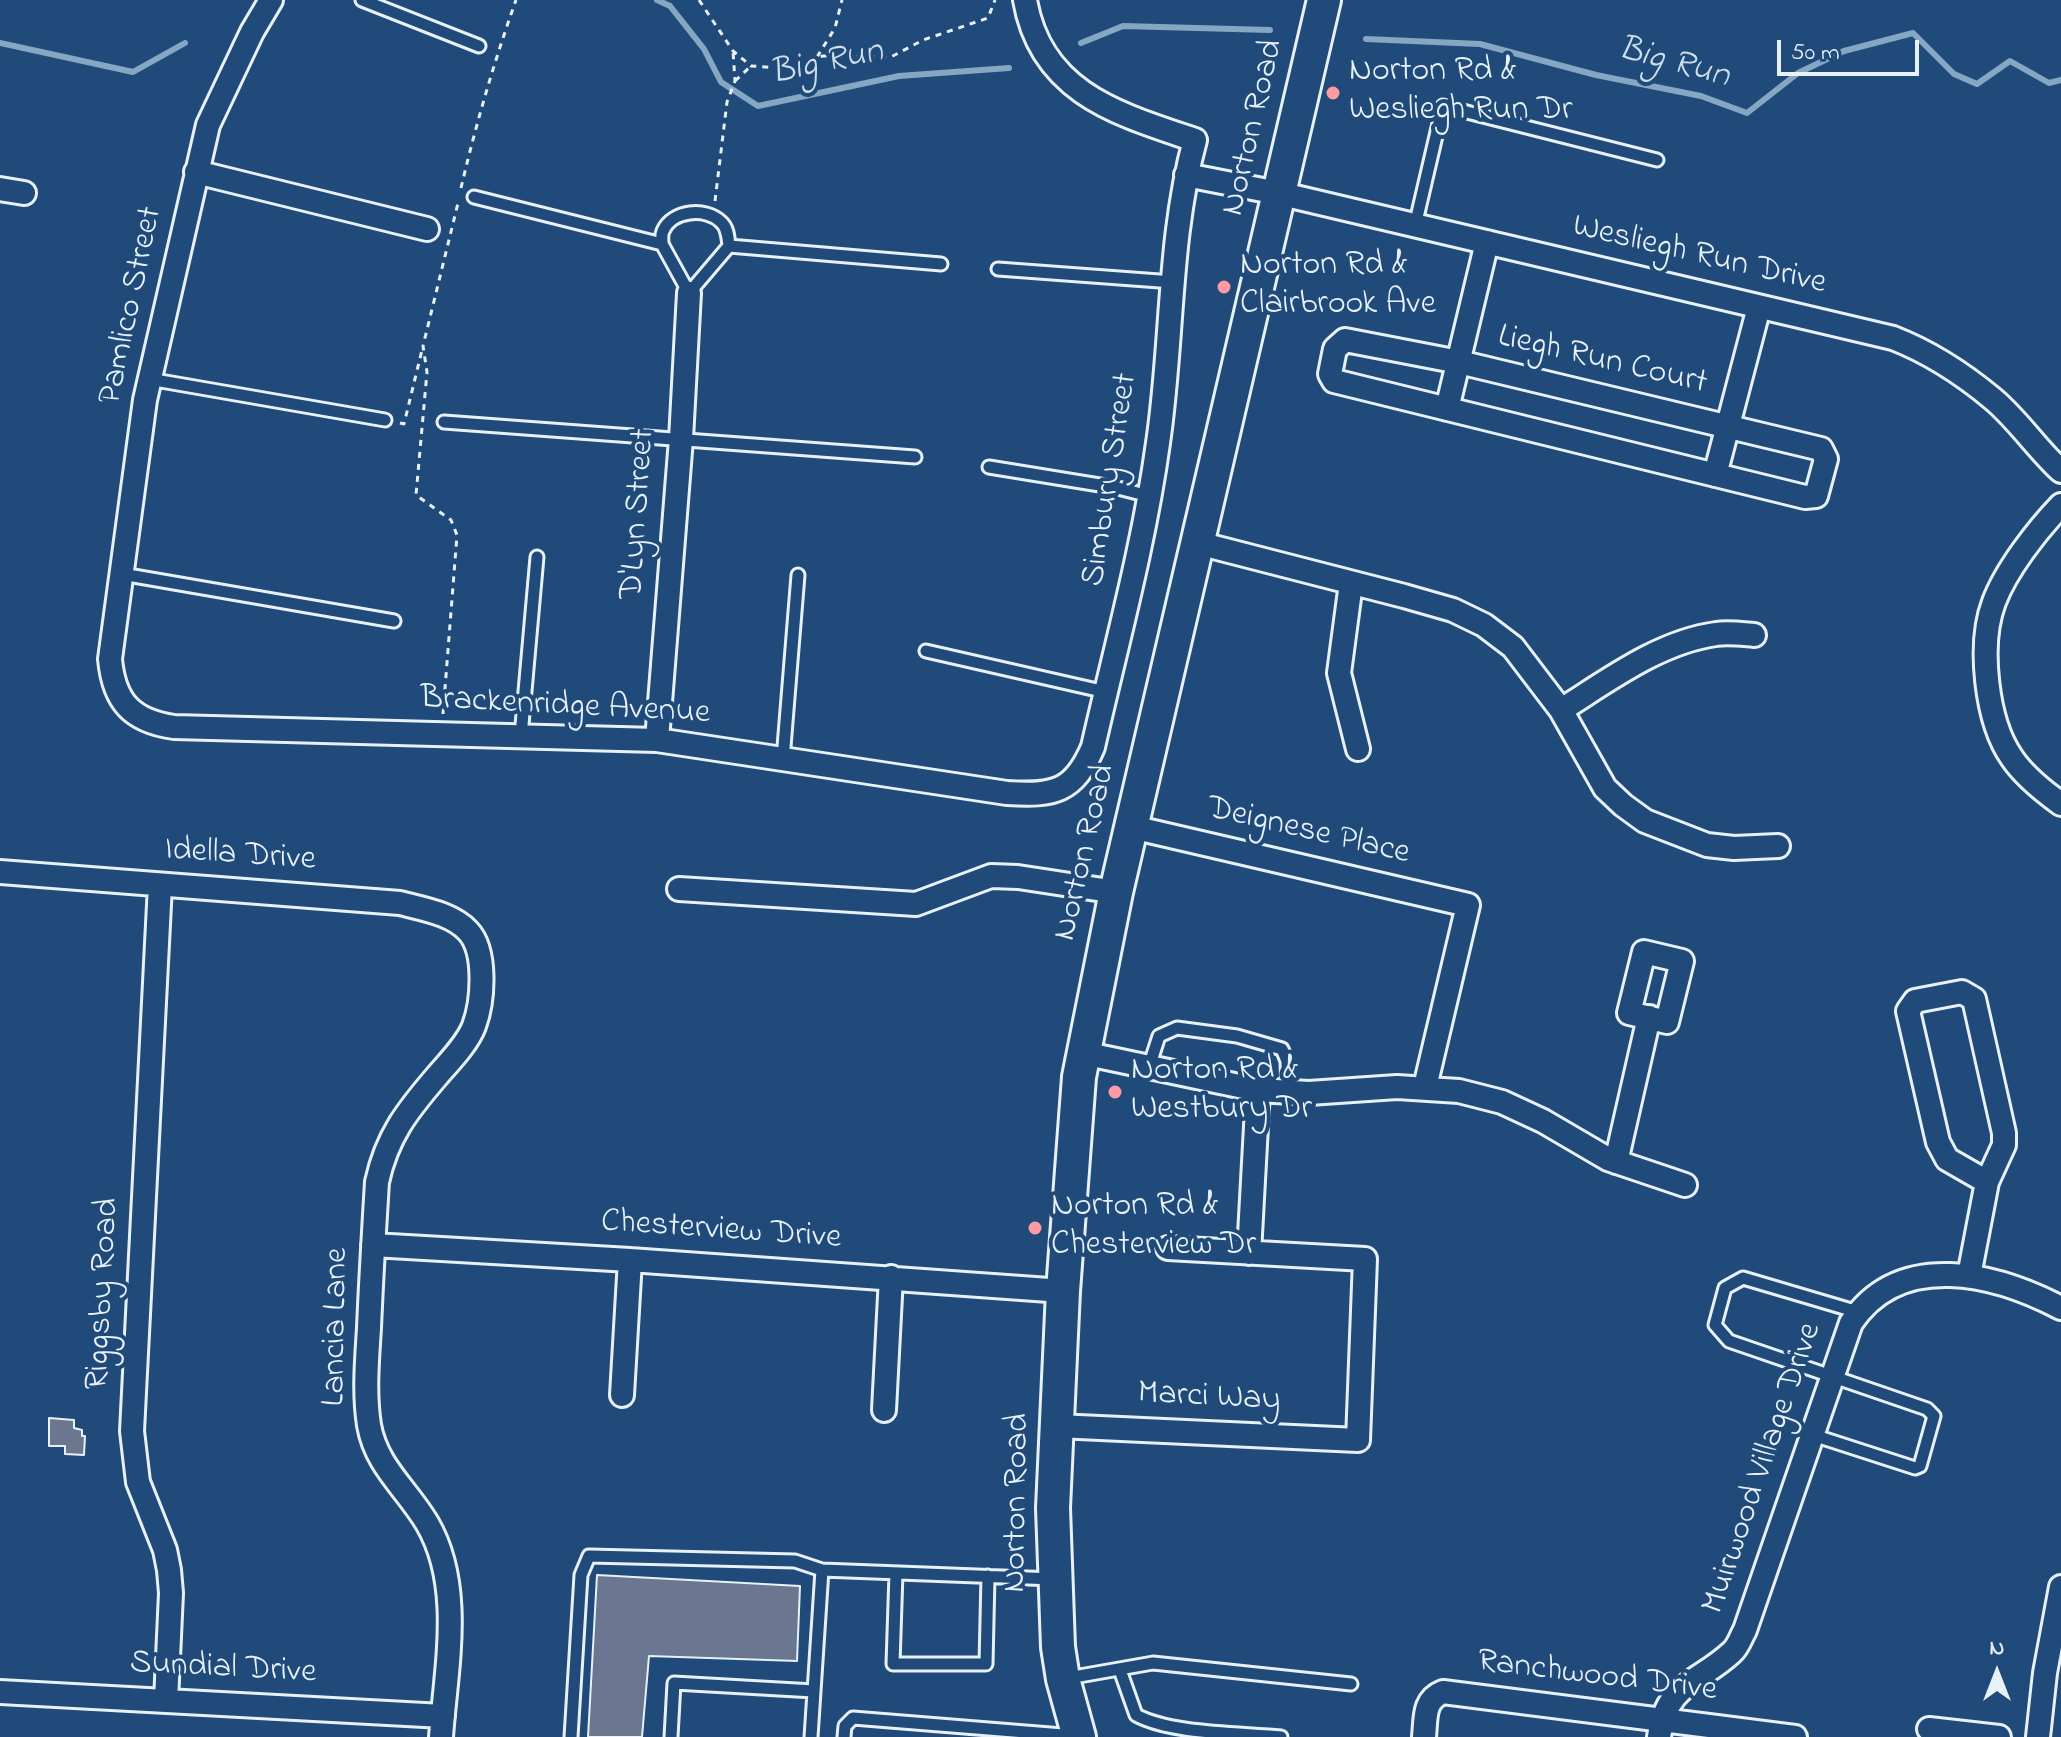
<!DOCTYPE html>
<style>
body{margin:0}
#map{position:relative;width:2061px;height:1737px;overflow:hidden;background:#1f4a7a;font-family:"Indie Flower",sans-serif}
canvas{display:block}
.north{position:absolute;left:1957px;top:1633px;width:80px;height:80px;-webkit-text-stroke:6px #1f4a7a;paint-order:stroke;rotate:0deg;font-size:22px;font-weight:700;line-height:32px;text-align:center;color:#e8f1f8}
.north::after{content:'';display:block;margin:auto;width:28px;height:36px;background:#e8f1f8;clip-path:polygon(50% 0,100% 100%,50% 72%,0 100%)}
.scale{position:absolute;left:1777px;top:40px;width:142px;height:36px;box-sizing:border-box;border:4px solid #e8f1f8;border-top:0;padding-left:10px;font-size:24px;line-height:28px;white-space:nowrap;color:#e8f1f8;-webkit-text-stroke:6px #1f4a7a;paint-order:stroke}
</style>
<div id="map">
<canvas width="2061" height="1737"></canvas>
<div class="north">N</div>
<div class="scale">50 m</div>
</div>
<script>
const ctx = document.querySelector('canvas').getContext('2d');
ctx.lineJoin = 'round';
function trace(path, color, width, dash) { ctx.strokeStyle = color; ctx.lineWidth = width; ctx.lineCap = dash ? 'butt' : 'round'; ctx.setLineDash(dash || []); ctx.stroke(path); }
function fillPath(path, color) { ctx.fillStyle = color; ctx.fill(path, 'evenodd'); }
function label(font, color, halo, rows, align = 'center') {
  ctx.font = font + ' "Indie Flower",sans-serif'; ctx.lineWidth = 8; ctx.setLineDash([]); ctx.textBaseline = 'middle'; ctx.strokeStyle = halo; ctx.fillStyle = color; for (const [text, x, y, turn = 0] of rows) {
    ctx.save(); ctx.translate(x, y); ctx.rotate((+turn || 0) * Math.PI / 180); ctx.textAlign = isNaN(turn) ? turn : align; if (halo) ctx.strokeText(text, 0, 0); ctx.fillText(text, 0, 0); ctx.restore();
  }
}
const stream = new Path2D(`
 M657 0 670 6 704 49 721 82 758 106 899 76 1009 68
 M1366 39 1480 44 1596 75 1701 96 1747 113 1798 73 1844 51 1913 33 1954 74 1977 84 2010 61 2049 83 2061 80
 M0 43 133 72 185 43
 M1081 43 1123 26 1270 30`);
const building = new Path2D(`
 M49 1418 74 1420V1428L82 1430V1436H85L84 1455 65 1454V1446H49Z
 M597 1575 800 1586 797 1661 649 1656 642 1737H588Z`);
const path = new Path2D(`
 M699 0 733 51 751 66 781 68 823 56 891 57 923 40 988 18 995 0
 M817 57 835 28 842 0
 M735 81 751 66
 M461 188C476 124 494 62 516 0
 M715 201 727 102 735 81 733 51
 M400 423 404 424 422 350
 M443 714 457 535 451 520 416 495 427 372 423 346 459 199`);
const service = new Path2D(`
 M362 0 479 46
 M474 197 662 244 689 293 729 246 941 264
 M1415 226 1443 106 1657 160
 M662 244C662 239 661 235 663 231 672 210 706 207 721 222 728 228 728 238 729 246
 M998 269 1173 282
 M149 379 385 420
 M444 422 915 457
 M989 467 1118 488 1149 496
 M122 574 394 621
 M926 651 1106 692
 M521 736 537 557
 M783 759 798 575
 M1149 1067 1159 1036 1177 1028 1237 1036 1282 1049 1287 1061 1288 1092
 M1813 1435 1915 1468 1920 1466 1934 1416 1927 1409 1729 1341 1715 1325 1725 1288 1743 1278 1858 1312
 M896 1573 893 1664H986L988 1576
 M1120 1670 1136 1715C1171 1734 1240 1733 1281 1737
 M1068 1678 1153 1663 1351 1684
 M571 1737 581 1575 589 1556 795 1561 822 1570 1054 1579
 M671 1737 674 1683 814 1691
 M811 1737 822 1570
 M844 1737 845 1726 853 1718 1075 1736`);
const minor = new Path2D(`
 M271 0 252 32 208 125 145 400 110 659C114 702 132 721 174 727L657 740 1007 793C1054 796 1074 792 1093 747 1116 646 1144 545 1158 443 1173 342 1168 239 1195 140 1118 114 1041 93 1025 0
 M196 172 427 229
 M1186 175 1278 193 1893 338C1929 352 1963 374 1993 399 2018 420 2037 449 2061 471
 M0 189 24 193
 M1345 340 1459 362 1821 449 1826 459 1816 496 1805 497 1334 381 1330 374 1335 349Z
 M1447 409 1487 242
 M1715 475 1759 307
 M2061 505C2037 530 2006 570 1994 602 1978 644 1986 721 2012 758 2024 776 2043 791 2061 804
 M1198 543 1404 596 1453 610 1484 625 1513 647 1561 710 1605 788 1623 805 1645 821 1707 845 1734 848 1778 846
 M1351 583 1339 673 1358 749
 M1561 710C1609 680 1659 642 1716 634 1728 632 1742 634 1754 635
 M657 740 681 439 689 293
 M1132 827 1468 905 1425 1087
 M0 872 400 903C422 909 451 913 468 931 487 951 483 1002 474 1026 467 1044 449 1062 437 1076 407 1111 387 1136 377 1182 374 1231 371 1279 369 1328 367 1360 364 1393 369 1425 376 1466 406 1488 427 1523 464 1586 446 1667 441 1737
 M160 885 132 1431 138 1482 165 1550 169 1570 171 1593 166 1701
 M679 889 916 904 991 876 1018 877 1116 892
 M1644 952 1682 961 1667 1022 1629 1013Z
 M1083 1053 1258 1090 1309 1093 1397 1087 1459 1091 1502 1102 1543 1121 1608 1159 1685 1185
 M1616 1162 1649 1017
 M373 1245 630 1260 1063 1291
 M1249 1253 1258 1090
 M1969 1276 1987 1182 2004 1145V1133L1974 999 1962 992 1915 1001 1908 1011 1938 1142 1947 1159 1987 1182
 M622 1395 630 1260
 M884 1410 891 1277
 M1057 1426 1358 1440 1365 1259 1168 1248
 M0 1692 443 1716
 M1929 1729 1999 1737
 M1424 1737C1426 1718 1423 1700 1443 1692L1795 1737
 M1659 1737C1666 1683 1699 1683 1732 1652 1738 1647 1741 1637 1745 1630L1851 1323C1900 1249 1996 1274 2061 1308
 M2038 1737 2045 1673 2061 1587`);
const secondary = new Path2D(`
 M1079 1737 1063 1679 1058 1647 1053 1508 1063 1291 1079 1077 1116 892 1324 0`);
const markers = [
 [1333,93,8,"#ff9aa2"],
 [1224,287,8,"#ff9aa2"],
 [1115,1092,8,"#ff9aa2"],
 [1035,1228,8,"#ff9aa2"]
];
const poiNames = [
 ["Norton Rd &",1349,73],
 ["Wesliegh Run Dr",1349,112],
 ["Norton Rd &",1240,267],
 ["Clairbrook Ave",1240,306],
 ["Norton Rd &",1131,1072],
 ["Westbury Dr",1131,1111],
 ["Norton Rd &",1051,1208],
 ["Chesterview Dr",1051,1247]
];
const streetNames = [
 ["Norton Road",1255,128,-77],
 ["Wesliegh Run Drive",1699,257,13],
 ["Pamlico Street",133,306,-78],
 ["Liegh Run Court",1602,362,13],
 ["Simbury Street",1112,480,-81],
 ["D'Lyn Street",640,514,-86],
 ["Brackenridge Avenue",565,708,3],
 ["Deignese Place",1308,833,13],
 ["Norton Road",1087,853,-77],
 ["Idella Drive",240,857,4],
 ["Chesterview Drive",721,1232,4],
 ["Riggsby Road",105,1294,-87],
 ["Lancia Lane",338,1327,-89],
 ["Marci Way",1209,1399,3],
 ["Muirwood Village Drive",1764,1469,-71],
 ["Norton Road",1019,1503,-89],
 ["Sundial Drive",223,1670,3],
 ["Ranchwood Drive",1597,1678,7]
];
const waterNames = [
 ["Big Run",827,65,-12],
 ["Big Run",1673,65,15]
];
trace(stream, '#86a7c3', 6);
fillPath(building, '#6b7691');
trace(building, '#e8f1f8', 2);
trace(service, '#e8f1f8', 17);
trace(minor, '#e8f1f8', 28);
trace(secondary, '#e8f1f8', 38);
trace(path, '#e8f1f8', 3, [6, 6]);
trace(service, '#1f4a7a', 11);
trace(minor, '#1f4a7a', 22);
trace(secondary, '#1f4a7a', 32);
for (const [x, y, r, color] of markers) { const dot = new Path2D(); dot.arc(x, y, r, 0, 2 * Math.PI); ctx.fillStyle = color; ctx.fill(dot); trace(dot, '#1f4a7a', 3); }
label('34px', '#e8f1f8', '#1f4a7a', poiNames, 'left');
label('34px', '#e8f1f8', '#1f4a7a', streetNames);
label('italic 36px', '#cfdeeb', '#1f4a7a', waterNames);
</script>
